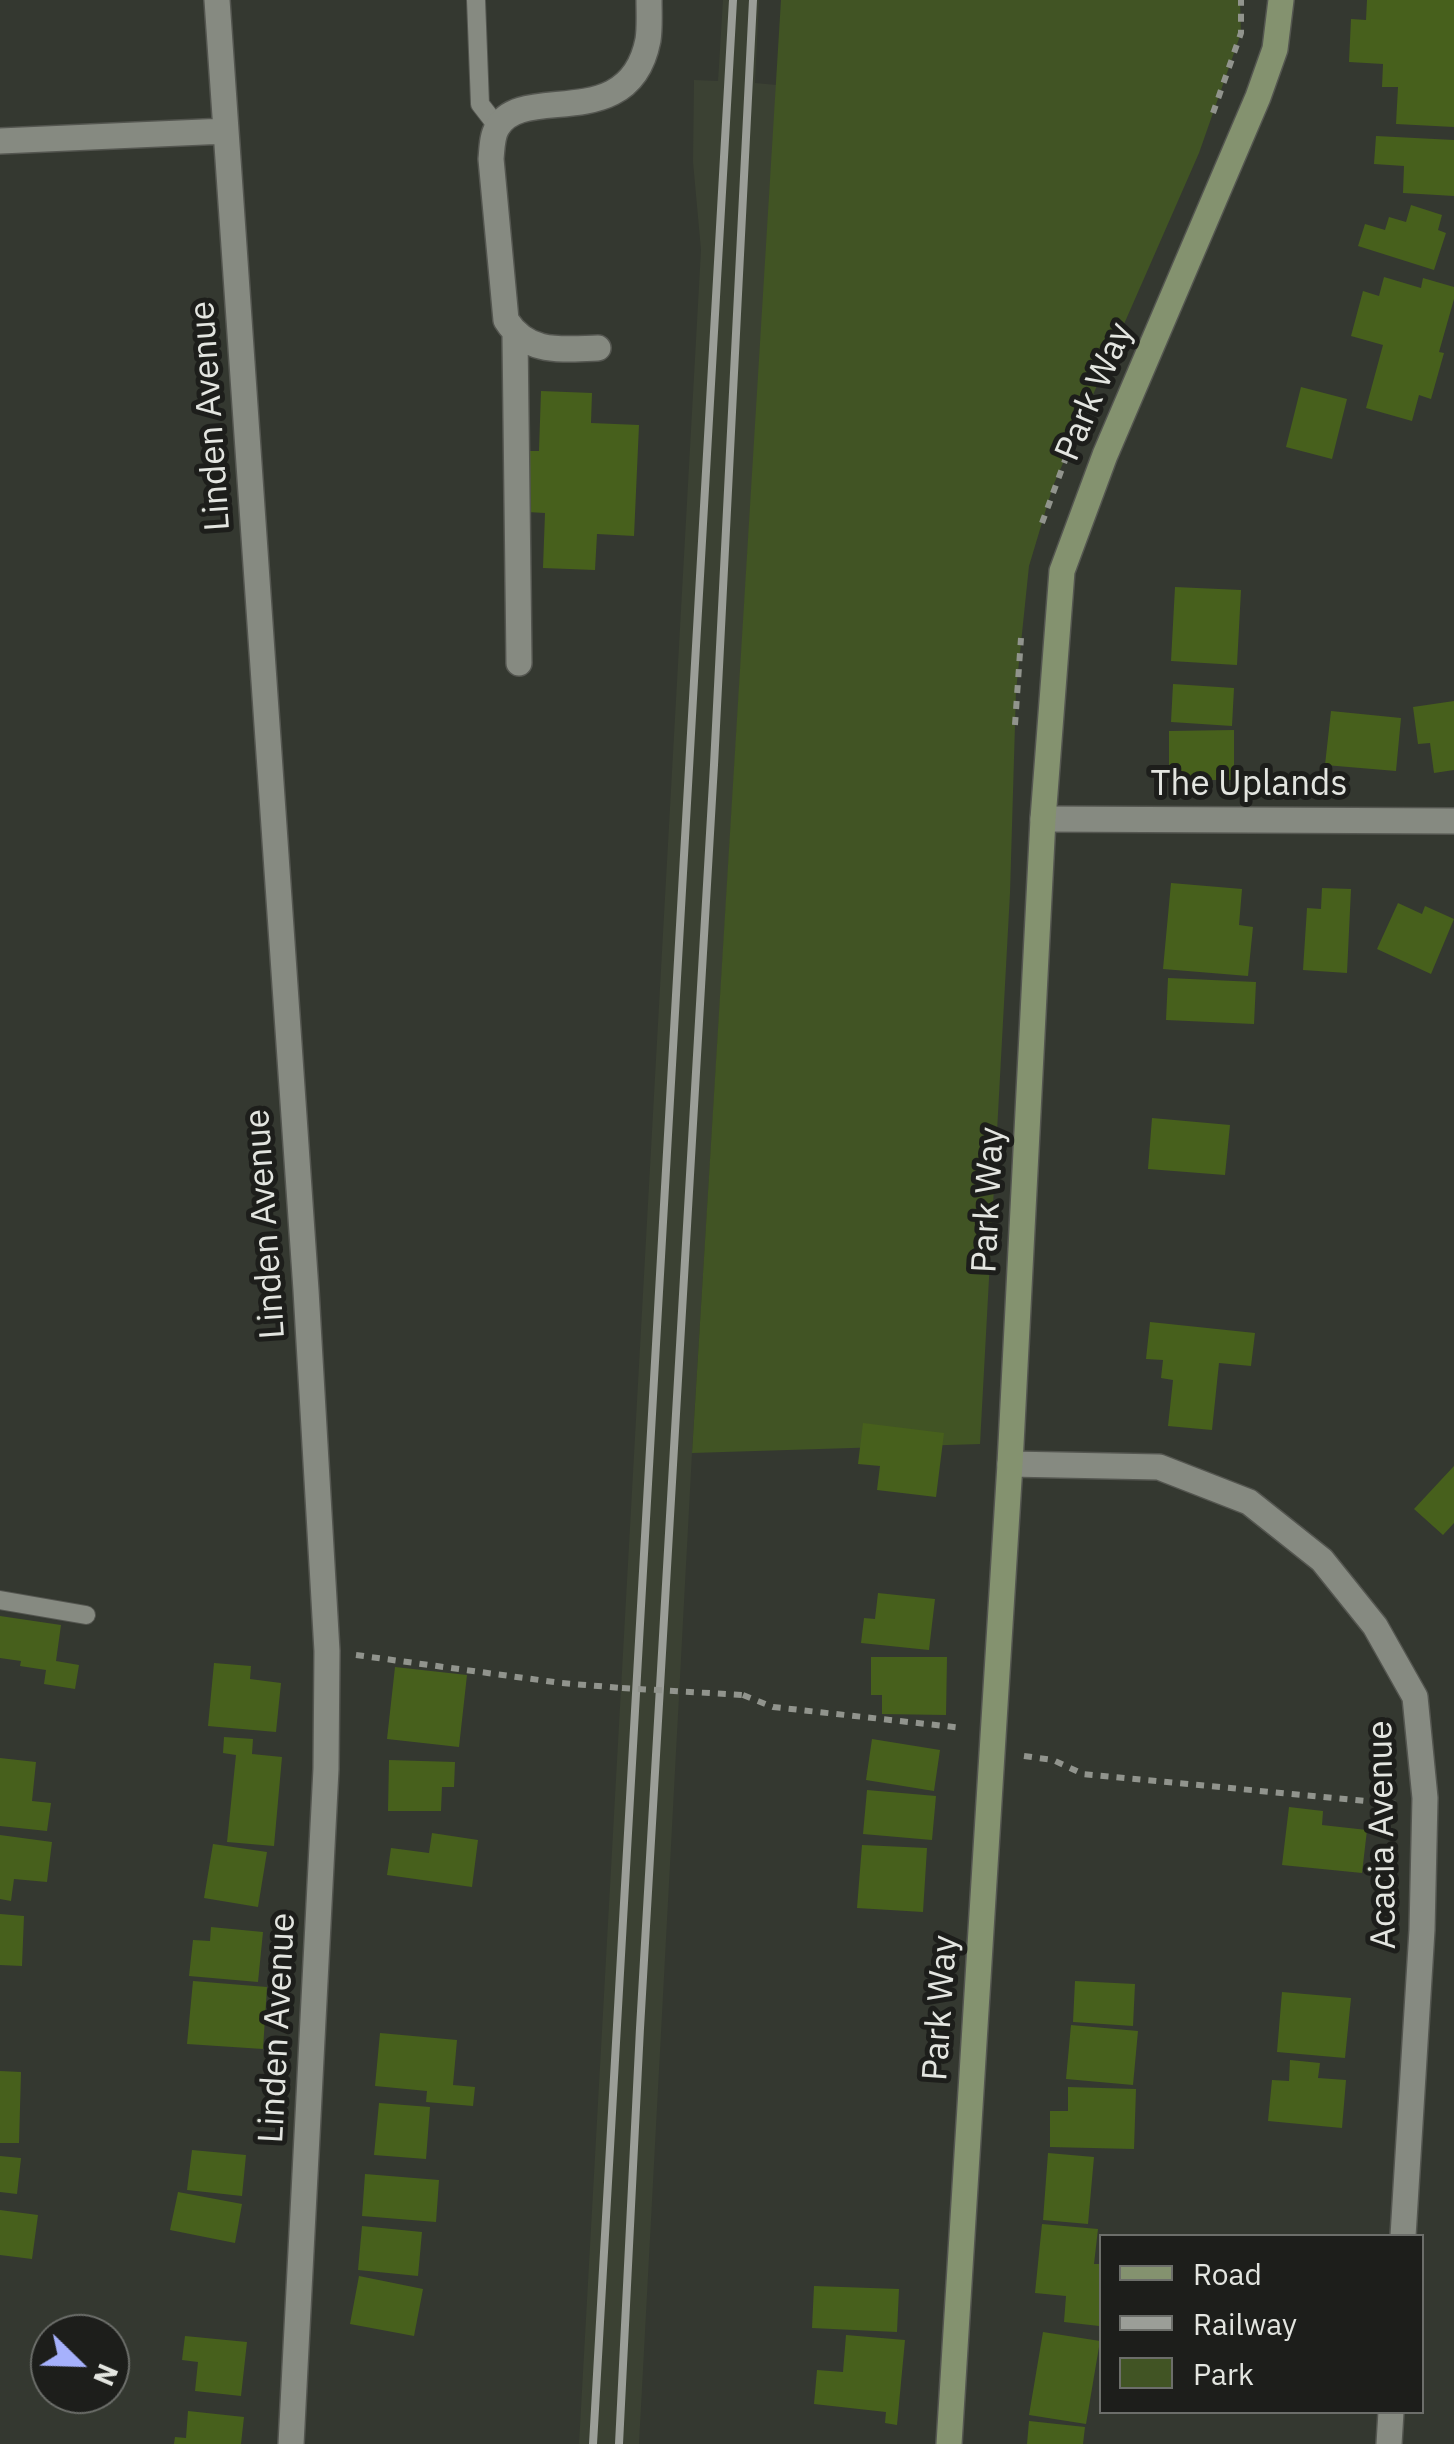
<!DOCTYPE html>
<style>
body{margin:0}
#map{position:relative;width:1454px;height:2444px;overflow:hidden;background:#343830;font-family:"IBM Plex Sans",sans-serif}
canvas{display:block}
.legend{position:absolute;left:1099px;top:2234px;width:325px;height:180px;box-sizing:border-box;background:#1d1e1b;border:2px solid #6c6e6a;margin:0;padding:12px 18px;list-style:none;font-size:30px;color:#e3e5e0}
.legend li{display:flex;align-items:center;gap:20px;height:50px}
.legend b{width:50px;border:2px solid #6c6e6a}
.north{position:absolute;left:30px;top:2314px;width:100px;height:100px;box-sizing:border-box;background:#1d1e1b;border:2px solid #6c6e6a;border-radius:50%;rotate:113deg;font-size:28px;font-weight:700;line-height:40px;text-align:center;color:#e3e5e0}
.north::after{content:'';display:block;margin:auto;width:35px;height:45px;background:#a6b1fc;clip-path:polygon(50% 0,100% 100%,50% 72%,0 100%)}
</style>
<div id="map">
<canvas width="1454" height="2444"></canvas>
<ul class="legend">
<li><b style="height:12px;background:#84926f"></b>Road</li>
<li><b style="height:12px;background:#9b9e98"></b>Railway</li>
<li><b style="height:28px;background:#415424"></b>Park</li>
</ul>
<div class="north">N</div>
</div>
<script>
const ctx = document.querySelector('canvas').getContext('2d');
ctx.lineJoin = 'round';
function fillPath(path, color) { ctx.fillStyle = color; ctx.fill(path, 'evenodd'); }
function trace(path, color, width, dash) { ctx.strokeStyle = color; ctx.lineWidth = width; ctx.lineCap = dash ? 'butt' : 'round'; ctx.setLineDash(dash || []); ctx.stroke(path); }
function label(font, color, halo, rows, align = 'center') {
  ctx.font = font + ' "IBM Plex Sans",sans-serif'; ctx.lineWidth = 10; ctx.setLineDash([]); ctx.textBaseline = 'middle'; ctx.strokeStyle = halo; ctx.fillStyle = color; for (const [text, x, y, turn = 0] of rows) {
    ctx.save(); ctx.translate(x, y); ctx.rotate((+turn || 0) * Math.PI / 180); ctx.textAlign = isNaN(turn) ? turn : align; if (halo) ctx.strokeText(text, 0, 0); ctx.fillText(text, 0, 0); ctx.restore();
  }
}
const built = new Path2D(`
 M723 0H759L755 83 777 85 692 1453 639 2444H579L701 250 693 162 694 80 718 81Z`);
const green = new Path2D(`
 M781 0H1240L1241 33 1199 153 1053 486 1029 566 1016 691 1010 893 980 1444 692 1453Z`);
const building = new Path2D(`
 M1367 0H1454V127L1396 124 1398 87H1382L1383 64 1349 62 1351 19 1366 20Z
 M1376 136 1454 140V196L1403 193 1404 166 1374 164Z
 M1411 205 1442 215 1438 230 1446 233 1434 270 1358 246 1365 224 1385 230 1389 217 1406 222Z
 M1384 277 1421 288 1423 278 1454 287V299L1439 352 1444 353 1431 399 1419 395 1412 421 1366 408 1383 345 1351 336 1363 291 1379 296Z
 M1301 387 1347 399 1332 459 1286 447Z
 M541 391 592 393 591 423 639 425 634 536 597 534 595 570 543 568 545 513 527 512 529 451H539Z
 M1175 587 1241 590 1237 665 1171 661Z
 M1173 684 1234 688 1232 726 1171 722Z
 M1454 701V770L1434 773 1430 743 1418 744 1413 707Z
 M1331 711 1401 718 1396 771 1325 765Z
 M1234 730V780H1169V731Z
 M1171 883 1242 889 1239 925 1253 927 1248 976 1163 969Z
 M1322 888 1351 889 1347 973 1303 970 1307 908 1321 909Z
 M1398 903 1422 914 1425 906 1454 919 1431 974 1377 949Z
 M1168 978 1256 982 1254 1024 1166 1020Z
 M1152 1118 1230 1125 1225 1175 1148 1169Z
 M1150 1322 1255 1333 1251 1366 1219 1363 1212 1430 1168 1426 1173 1380 1161 1378 1163 1360 1146 1359Z
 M863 1423 944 1433 936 1497 877 1490 880 1466 858 1464Z
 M1454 1466V1523L1443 1535 1414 1509Z
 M878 1593 935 1599 929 1650 861 1643 864 1618 875 1619Z
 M0 1616 61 1625 56 1661 79 1665 75 1689 44 1684 46 1670 20 1666 21 1661 0 1658Z
 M871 1657H947L946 1715 882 1714V1695H871Z
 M214 1663 251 1666 250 1679 281 1683 276 1732 208 1726Z
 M395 1667 467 1675 459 1747 387 1739Z
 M224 1737 253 1739 252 1754 282 1757 274 1846 227 1842 236 1755 223 1753Z
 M872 1739 940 1750 934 1791 866 1780Z
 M0 1758 36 1762 32 1801 51 1803 47 1831 0 1826Z
 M389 1760 455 1762 454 1787H442L441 1811H388Z
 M867 1790 936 1796 932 1840 863 1834Z
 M1289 1807 1323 1811 1322 1825 1367 1830 1362 1873 1282 1865Z
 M432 1833 478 1840 472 1887 387 1875 391 1848 429 1853Z
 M0 1835 52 1842 47 1882 14 1879 11 1901 0 1899Z
 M213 1844 267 1852 258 1907 204 1898Z
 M862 1845 927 1848 923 1912 857 1908Z
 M0 1914 24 1916 22 1966 0 1965Z
 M211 1927 263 1932 258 1982 189 1976 193 1940 210 1941Z
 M193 1981 267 1987 263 2049 187 2044Z
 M1075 1981 1135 1984 1133 2026 1073 2022Z
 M1282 1992 1351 1998 1345 2058 1277 2052Z
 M1071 2025 1138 2031 1133 2085 1066 2079Z
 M380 2033 457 2040 453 2085 475 2087 473 2106 426 2102 427 2091 375 2086Z
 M1290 2060 1320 2063 1318 2078 1346 2080 1342 2128 1268 2121 1272 2080 1289 2081Z
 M0 2071 21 2072 19 2143H0Z
 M1068 2087 1136 2089 1134 2149 1050 2147V2111H1068Z
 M379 2103 430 2107 426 2159 374 2155Z
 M192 2150 246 2155 242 2196 187 2190Z
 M1048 2153 1094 2157 1088 2224 1043 2220Z
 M0 2156 21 2158 17 2194 0 2192Z
 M365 2174 439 2180 436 2222 362 2216Z
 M178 2192 242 2204 235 2243 170 2230Z
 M0 2210 38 2215 32 2259 0 2255Z
 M1042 2224 1098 2229 1094 2264H1102L1099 2326 1064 2322 1066 2296 1035 2293Z
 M362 2226 422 2232 418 2276 358 2270Z
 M359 2276 423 2289 414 2336 350 2324Z
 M814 2286 899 2289 897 2332 812 2328Z
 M1043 2332 1100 2341 1086 2424 1029 2415Z
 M846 2335 905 2340 897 2425 885 2423 886 2412 814 2404 817 2370 843 2372Z
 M185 2336 247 2342 241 2396 195 2391 198 2362 182 2360Z
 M188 2411 244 2417 241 2444H174L175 2437 186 2438Z
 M1029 2421 1085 2427 1083 2444H1027Z`);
const path = new Path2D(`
 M1213 113 1241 33V0
 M1042 523 1067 455
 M1015 725 1021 638
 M356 1655 561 1683 622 1688
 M743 1695 773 1707 963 1728
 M1024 1756 1053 1760 1083 1774 1397 1804`);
const lane = new Path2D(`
 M476 0 480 104 497 126
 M0 1600 86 1615`);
const street = new Path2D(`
 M217 0 306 1290 327 1651 326 1769 291 2444
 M0 141 226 131
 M515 335 519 663
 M598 348C562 349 528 355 506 320L491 159C492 149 492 136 497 128 522 81 629 137 648 40 650 27 649 13 649 0
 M1043 819 1454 821
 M1010 1464 1159 1467 1249 1502 1322 1560 1375 1626 1415 1697 1425 1798 1422 1930 1403 2236
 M1389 2444 1391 2412`);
const secondary = new Path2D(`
 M949 2444 1010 1464 1043 819 1062 571 1105 455 1258 97 1275 49 1281 0`);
const rail = new Path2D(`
 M593 2444 733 0
 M619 2444 640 2028 714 765 753 0`);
const pathBridge = new Path2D(`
 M622 1688 743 1695`);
const streetNames = [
 ["Park Way",1095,392,-67],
 ["Linden Avenue",211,416,-94],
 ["The Uplands",1249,785],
 ["Park Way",989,1200,-87],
 ["Linden Avenue",266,1224,-94],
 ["Acacia Avenue",1383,1835,-91],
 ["Park Way",941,2008,-86],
 ["Linden Avenue",278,2028,-87]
];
fillPath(built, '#3b4133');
fillPath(green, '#415424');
fillPath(building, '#47601c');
trace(lane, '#545650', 20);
trace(street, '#545650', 28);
trace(secondary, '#545650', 28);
trace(path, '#91948d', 6, [8, 8]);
trace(lane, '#868a81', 18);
trace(street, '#868a81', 25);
trace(secondary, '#84926f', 25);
trace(rail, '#9b9e98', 8);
trace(pathBridge, '#91948d', 6, [8, 8]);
label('35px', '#e3e5e0', '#1d1e1b', streetNames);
</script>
